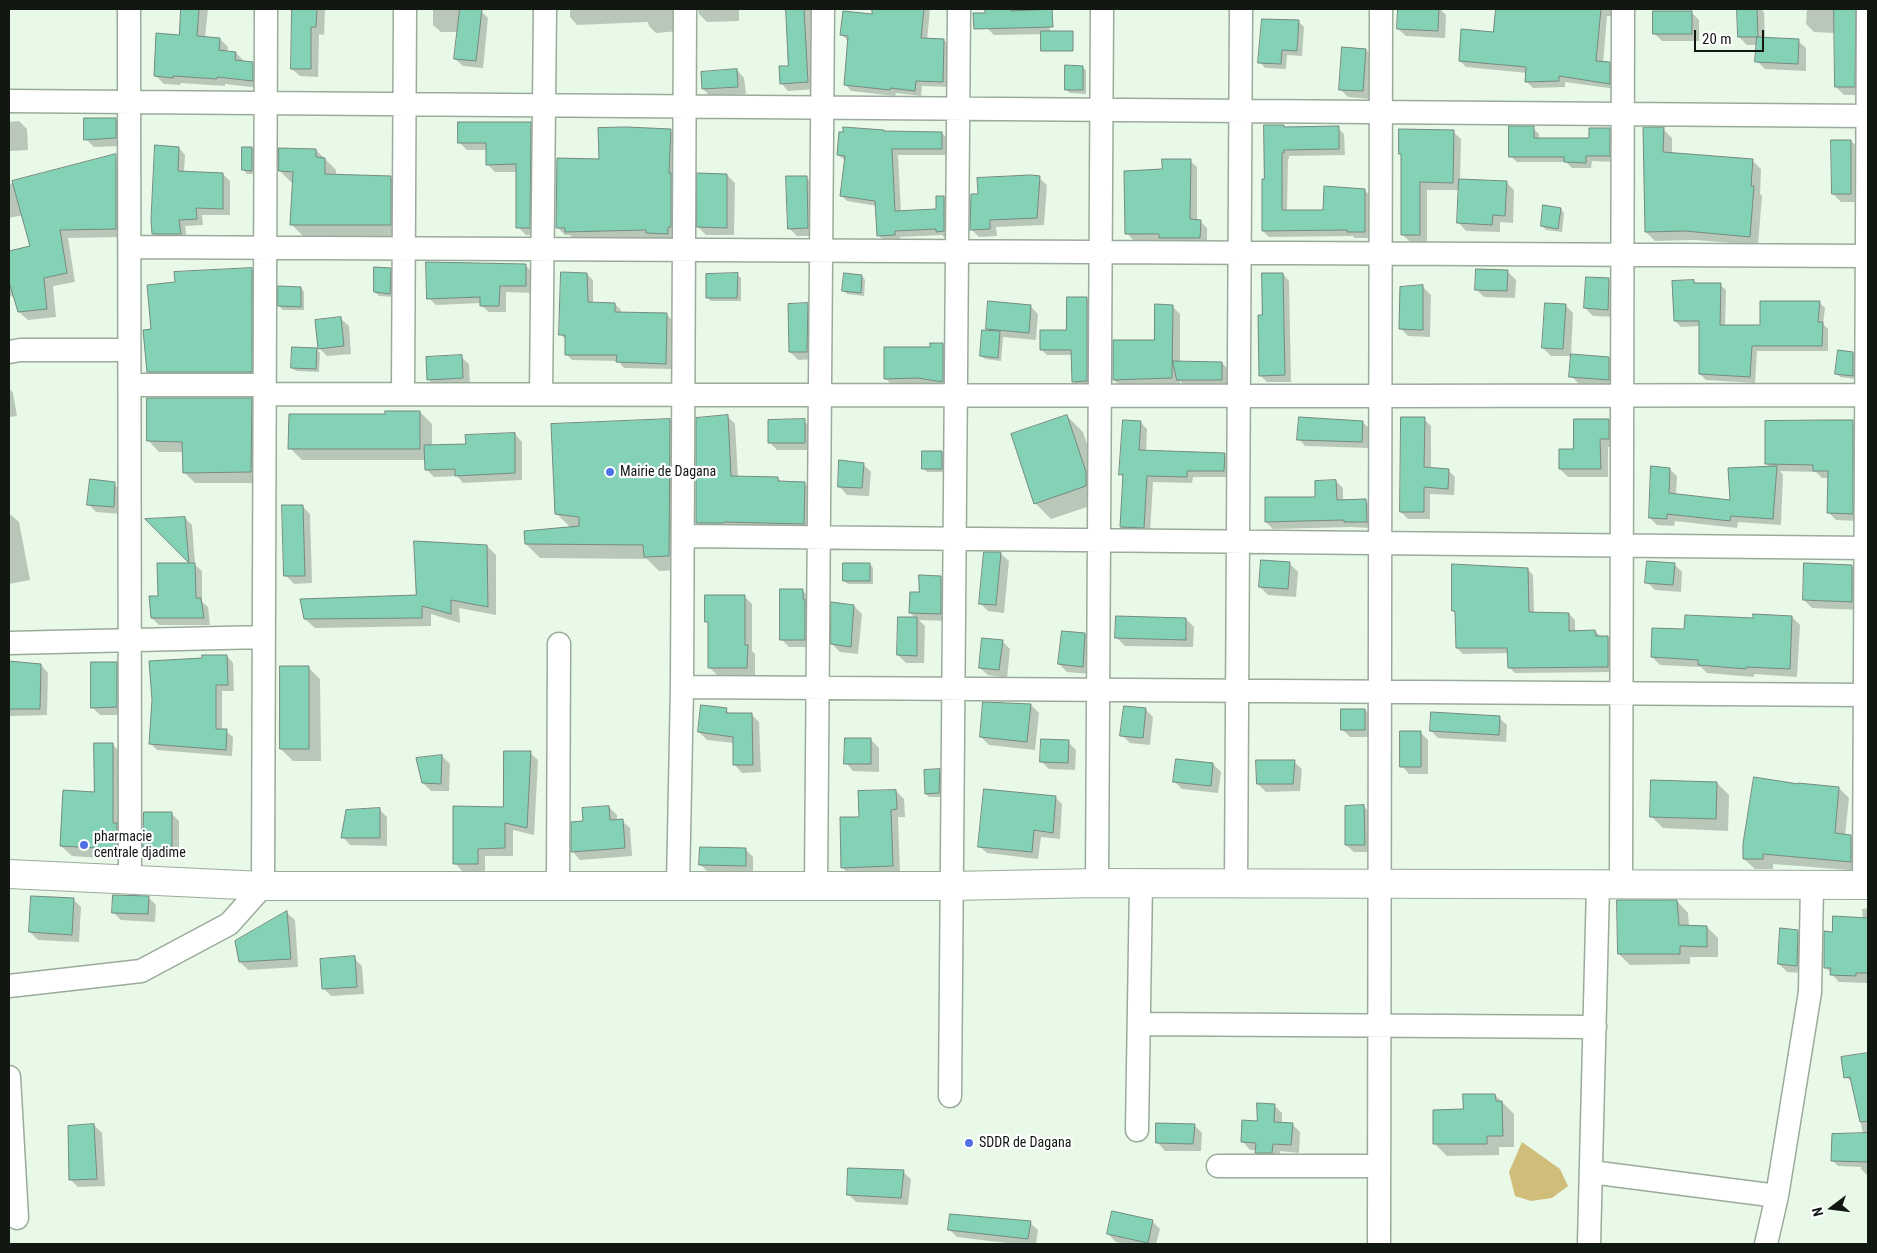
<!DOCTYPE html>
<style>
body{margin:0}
#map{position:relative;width:1877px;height:1253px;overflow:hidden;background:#e8f9e7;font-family:"Roboto Condensed",sans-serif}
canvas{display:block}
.frame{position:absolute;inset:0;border:10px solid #111711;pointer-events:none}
.north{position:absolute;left:1807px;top:1183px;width:50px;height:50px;-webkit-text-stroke:4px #fff;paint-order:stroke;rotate:255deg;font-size:14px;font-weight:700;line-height:20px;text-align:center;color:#111711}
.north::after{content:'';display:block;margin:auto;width:18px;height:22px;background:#111711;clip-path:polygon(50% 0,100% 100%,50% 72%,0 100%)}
.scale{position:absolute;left:1694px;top:30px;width:70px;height:22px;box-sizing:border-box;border:2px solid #111711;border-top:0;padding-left:6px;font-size:15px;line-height:18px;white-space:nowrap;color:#111711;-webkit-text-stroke:4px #fff;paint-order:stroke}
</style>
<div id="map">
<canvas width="1877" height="1253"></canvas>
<div class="frame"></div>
<div class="north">N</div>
<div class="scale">20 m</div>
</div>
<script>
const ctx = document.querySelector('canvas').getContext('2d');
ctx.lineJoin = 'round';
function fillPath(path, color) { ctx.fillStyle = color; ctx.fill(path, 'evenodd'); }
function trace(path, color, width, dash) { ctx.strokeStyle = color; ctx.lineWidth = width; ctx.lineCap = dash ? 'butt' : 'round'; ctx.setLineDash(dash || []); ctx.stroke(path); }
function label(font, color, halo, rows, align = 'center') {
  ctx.font = font + ' "Roboto Condensed",sans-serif'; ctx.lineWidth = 4.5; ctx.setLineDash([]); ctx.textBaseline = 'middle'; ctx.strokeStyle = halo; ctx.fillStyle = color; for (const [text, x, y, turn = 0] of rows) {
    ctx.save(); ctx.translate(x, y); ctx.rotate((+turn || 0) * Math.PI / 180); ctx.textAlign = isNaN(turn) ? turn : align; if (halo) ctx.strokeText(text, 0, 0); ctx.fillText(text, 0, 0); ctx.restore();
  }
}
const forest = new Path2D(`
 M1522 1142 1560 1169 1568 1186 1552 1198 1531 1201 1515 1196 1509 1172Z`);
const shadow = new Path2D(`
 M183 9H208L205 38 220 39 228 47 227 53H236L244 61 252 63 260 71V88L225 84V86L181 83 180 85 164 84 156 76 180 37Z
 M293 9H325L324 35 319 34 318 77 300 76 292 69Z
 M433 9 481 11 488 18 483 68 463 66 455 59 458 32H441L433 25Z
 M570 9H682L679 31 656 33 649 26 648 22 577 25 570 17Z
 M698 9H739V21L707 22 699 14Z
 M786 9H816L817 23 811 24 815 89 788 91 781 83 789 67Z
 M873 9H930L927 40H944L950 47 949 87 922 86 921 96 896 93 895 96 851 91 845 84 848 41 842 35 872 15Z
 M986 9H1049L1050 34 994 35 987 28Z
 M1399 9H1440L1446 15 1445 38 1406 36 1398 29Z
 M1509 9H1618L1616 16H1607L1603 63 1609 64 1616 70V89L1565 82V87L1533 88 1527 82V73L1466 67 1460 61 1494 33Z
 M1739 9H1761L1764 12 1765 39 1798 41 1806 48V71L1765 69 1757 61 1758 45H1747L1739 37Z
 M1807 9H1868L1862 95H1844L1836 87V33L1814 32 1806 24Z
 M1691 12 1699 20V41H1662L1654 33Z
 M1298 21 1304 27 1302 56 1287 55 1286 69 1265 68 1260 62Z
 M1366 50 1373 58 1371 99 1348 97 1340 89Z
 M1082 67 1086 70V94L1070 93 1066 90Z
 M737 70 744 78 746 94 711 97 703 89Z
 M115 119 123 127V146L94 147 86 139Z
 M19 121 27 129 28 150 9 151V122Z
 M530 123 538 131 537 235H526L518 227V172H495L487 164V150H467L459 142Z
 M1285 128H1338L1344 134 1345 155 1289 156V159H1288L1287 211 1324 212 1364 190 1371 196 1370 238H1354L1353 236 1269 237 1263 231 1265 180Z
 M1533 128 1539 134V139L1591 140 1609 129 1615 135V162L1592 161 1591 168H1572L1566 162H1517L1510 156Z
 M1663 129 1672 138V154L1752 160 1761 169 1760 194 1762 196 1758 245 1695 240 1655 241 1646 232Z
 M670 131 678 138 675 241 655 240 652 238 574 239 570 235H565L557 227 601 161Z
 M885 132 942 133 948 139V155H898L901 212 938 210 944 197 950 203V237H944L942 235 900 237 901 241H885L878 235 877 206 847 201 841 195 846 161 838 155Z
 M1453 132 1461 139 1460 180 1506 182 1514 190 1513 223 1500 222V232L1466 231 1459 223 1460 190H1427V242H1410L1402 234 1403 156 1400 153Z
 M1851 141 1859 149V202H1841L1833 194Z
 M179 148 185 155 184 172 223 174 230 181V215H202L203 225 185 226 187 240H160L153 233Z
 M252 148 256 152 255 174H247L244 170Z
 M316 150 336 170V176L390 177 402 188V236H303L291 224 294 182H291L280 171Z
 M116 161 124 170V237L68 238 75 282 53 286 56 317 28 320 19 312 14 296 9 297V252L31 247 23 215 9 218V184Z
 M1190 161 1197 167V221H1200L1207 228V244H1167L1163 240H1133L1127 233 1164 170Z
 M727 175 735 183 734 235H706L698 227Z
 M806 177 814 185 815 236H797L789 228Z
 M1039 178 1047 185 1044 225 996 227 997 236 979 237 972 230Z
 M1561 209 1564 213 1562 232 1546 230 1542 226Z
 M525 265 532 272V293L506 292V312H489L482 306V303L436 305 429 298Z
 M252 269 261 278 260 381H157L148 371 152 330 176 284Z
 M390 269 394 272V297L379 296 375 292Z
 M1508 272 1516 280 1515 298 1484 297 1477 290Z
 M587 274 593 280V303L615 304 621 310V313L667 315 673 321 672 369 624 368 618 361 572 360 566 354V340L560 334Z
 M1283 274 1289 281 1291 382H1267L1260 375 1263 316Z
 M737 275 741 278V301H711L707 297Z
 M862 276 865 280 864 296 847 294 844 290Z
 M1609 280 1617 287 1616 317 1593 316 1585 308Z
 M1693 281 1696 284 1720 285 1726 290 1725 326H1761L1819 302 1825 308 1823 324 1828 329V351H1757L1755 383 1706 380 1700 374 1701 326 1681 327 1675 321Z
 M1423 287 1431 295 1430 337 1408 336 1400 328Z
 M301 288 304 292V310H283L279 306Z
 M1087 299 1093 304 1092 387H1079L1073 381 1072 355H1047L1041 349 1067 332Z
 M807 304 815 312V359L798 360 790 352Z
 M1565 305 1573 313 1571 355 1609 358 1616 366V387L1579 384 1571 376 1572 356H1551L1543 348Z
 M1030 306 1038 314 1036 340 1003 337 1001 361 985 359 981 356 990 331 987 329Z
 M1172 306 1180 314V362L1222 363 1230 371V387H1186L1180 381V385L1122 388 1114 380 1156 342Z
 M341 319 349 326 351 354 327 356 319 348Z
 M943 344 950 352V389L893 386 885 378 931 348Z
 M316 349 320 353 319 372 296 371 292 368Z
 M1853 353 1856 357V379L1840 377 1836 373Z
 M461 357 469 364 470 385 436 387 428 379Z
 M9 388 13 393 17 416 9 417Z
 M251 399 262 411V483H195L184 472V452H159L148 440Z
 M420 412 432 424V446H467L515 434 522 442V480L463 483 457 476 434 477 426 469V460H302L290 448Z
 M727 416 735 424 738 478H778L782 482 805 484 813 492 812 531 705 530 697 522Z
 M1067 416 1083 432 1102 489V502L1051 519 1035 503Z
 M1424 419 1431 426V469L1448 470 1455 477 1454 495 1430 494V519H1408L1401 512Z
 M670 420 684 434 683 570 659 571 647 559 540 558 526 544 571 528 557 514Z
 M1608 420 1616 428V447H1608V477H1568L1560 469 1575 451Z
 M804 421 812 429V450H777L769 442Z
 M1125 421 1141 423 1147 429 1146 452 1224 454 1231 461 1230 477H1193L1192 483 1153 482 1150 533H1128L1121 527 1124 478 1121 475Z
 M1362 422 1369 428 1368 448 1305 446 1299 439Z
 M1852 422 1860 429 1859 521 1836 520 1828 512 1829 478H1822L1816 472 1780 471 1783 475 1781 525 1738 522 1737 528 1675 521 1674 526 1657 525 1650 518 1669 469 1677 476 1676 495 1731 502 1770 468 1767 464Z
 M942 452 945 456V472H927L923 468Z
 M863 464 871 472 869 496 847 495 840 487Z
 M1336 481 1343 488V501H1366L1373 508V528L1351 527 1273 529 1266 522 1317 498Z
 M114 484 122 492V514L96 512 88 504Z
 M302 506 310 514 312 583 294 584 286 576Z
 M9 515H11L19 522 30 580 9 584Z
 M185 518 192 525 195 565 202 571V602L208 607 210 625H159L152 618 159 597 192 564 148 520Z
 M487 546 496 555V615L459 608 460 623 431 614V626L315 628 305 619 417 596Z
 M1001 554 1009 561 1004 613 988 611 980 603Z
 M870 564 873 568V584H848L844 581Z
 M1290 564 1298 572 1296 597 1268 595 1260 587Z
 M1674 564 1682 572 1681 592 1655 590 1647 582Z
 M1852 567 1860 574V610L1812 608 1804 600Z
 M1527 569 1533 575 1534 613 1569 614 1575 620V632L1595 631 1601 637H1608L1614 643V672L1515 673 1509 667V653L1463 654 1457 648V614L1453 611Z
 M941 577 949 585 948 621 919 620 925 626 924 663H906L898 655 916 618 910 613 920 593Z
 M802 590 810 598 812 647H789L781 639Z
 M744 596 752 604V651L755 654V676L717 675 709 667V624L706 621Z
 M854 606 862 614 858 654 840 652 832 644Z
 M1792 617 1800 625 1797 677 1754 674V677L1707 673 1701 667 1660 665 1652 657 1685 630 1754 619Z
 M1186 619 1194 627 1193 647 1125 646 1117 638Z
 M1085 634 1093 642 1091 674 1067 672 1059 664Z
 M1002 641 1010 649 1007 678 988 675 980 668Z
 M227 656 233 663 234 691H222V730L226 731 233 737 232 756 157 750 150 743Z
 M9 663 41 665 48 673 47 715 9 716Z
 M116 663 124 671V715H100L92 707Z
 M308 667 320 679 321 761H293L281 749Z
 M1031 705 1039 713 1035 750 989 745 981 737Z
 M1145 709 1153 717 1150 745 1130 743 1122 735Z
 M726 710 731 714H751L759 722 761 772 742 773 735 765 734 743 707 740 699 732Z
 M1365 710 1373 718V737H1350L1342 729Z
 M1499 718 1507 725 1506 742 1438 738 1431 731Z
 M1420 732 1428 740V774H1409L1402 766Z
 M871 740 879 748V772L853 771 846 763Z
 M1068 742 1076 750 1075 770 1049 769 1041 761Z
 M112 744 123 755 127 860 72 856 61 846 95 794Z
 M530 753 538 760 534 835 513 830V856H485V871H462L455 863 504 808Z
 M442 756 450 764 449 791H431L423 783 417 759Z
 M1294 762 1302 769 1300 791 1266 792 1258 784Z
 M1213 764 1221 772 1218 793 1182 789 1174 781Z
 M939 770 943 774 942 797H929L926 794Z
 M1717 783 1729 795 1728 831 1663 828 1651 816Z
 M1799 786 1839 788 1849 798 1845 836H1851L1861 846V871L1773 864V869H1755L1744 859Z
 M896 791 904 799 905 817H898L900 874 850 875 842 867 860 818Z
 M1055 797 1062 804 1060 839 1041 837 1038 859 987 853 979 846Z
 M609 807 617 815V821H622L630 828 632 856 580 860 573 852 584 822Z
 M1364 807 1372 814V852H1354L1346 845Z
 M379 809 387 817V846L350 845 343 837Z
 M171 813 179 821V859L152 858 144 850Z
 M745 849 753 857V874L709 873 701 865Z
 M148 897 156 905 155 922 121 920 113 912Z
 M73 899 81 907 79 942 38 940 30 932Z
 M1677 901 1688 913 1689 927H1707L1718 938V957H1690V964L1630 965 1619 954Z
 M1868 908V983L1839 982 1825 967 1834 933 1863 919 1862 909Z
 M287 913 295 920 298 967 248 970 240 962Z
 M1798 931 1805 939V973L1787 972 1779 964Z
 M354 958 362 966 364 994 331 996 323 988Z
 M1868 1054V1175H1867L1861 1169V1167L1838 1166 1832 1160 1863 1134 1853 1083 1846 1077 1843 1058Z
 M1495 1095 1514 1114V1147H1499V1155L1447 1156 1435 1144 1464 1111Z
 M1274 1105 1282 1113V1123L1292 1124 1300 1132 1299 1153 1280 1151V1160H1264L1256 1152 1257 1150H1250L1243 1142 1258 1122Z
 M94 1125 102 1133 105 1186 78 1187 70 1179Z
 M1194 1125 1202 1133 1201 1151H1165L1158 1143Z
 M903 1172 911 1179 908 1205 856 1202 848 1194Z
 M1152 1221 1160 1229 1156 1244H1127L1116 1242 1108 1234Z
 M1030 1223 1038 1230 1036 1244H1015L957 1237 949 1229Z`);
const building = new Path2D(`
 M181 9H199L197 36 220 38 219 50 236 52 235 60 253 62V81L217 77V79L173 76V78L154 76 156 33 179 35Z
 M292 9H317L316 27H311V69H291Z
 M460 9H482L476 61 454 59Z
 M786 9H804L808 82 780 84 779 66H788Z
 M872 9H924L921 38 944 39 943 82 916 81 915 91 890 88V90L844 85 848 36 840 35 843 11 872 14Z
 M985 9H1011V11L1052 9 1053 27 974 29 973 13H985Z
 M1398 9H1439L1438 31 1397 29Z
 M1496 9H1601L1596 61 1610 62V84L1559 76V81L1525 82 1526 67 1459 61 1461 29 1493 32Z
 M1737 9H1757L1758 37H1738Z
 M1834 9H1856L1855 87H1835Z
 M1653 11H1692V34H1653Z
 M1262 19 1299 20 1297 51 1282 50 1281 64 1258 63Z
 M1041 31H1073V51H1041Z
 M1757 37 1799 39 1798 64 1755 62Z
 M1342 47 1366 49 1363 91 1339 90Z
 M1065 65 1083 66V90H1065Z
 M737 69 738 87 702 89 701 72Z
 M84 118H116V138L84 140Z
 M458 122H531L530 228H516V164L486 165V143H458Z
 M1264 125H1284V127L1339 126V149L1284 150V153H1282V210H1323L1324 186 1365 189V232H1347V230L1262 231V179H1264Z
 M1509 126H1534V138H1589V128H1610V156H1586V163L1564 162V157H1509Z
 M626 127 671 129 669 173H671V227H668V234L646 233V230L565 232V228H556L557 158 599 159 598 128Z
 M843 127 884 130V131L942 132V149H892L895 211 936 209V196H944V231L936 232V229L895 231V235L877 236 875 201 840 196 845 156 837 155 839 132H843Z
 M1645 127H1664L1663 152 1753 159 1751 186H1754L1750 237 1685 231 1645 232 1643 128Z
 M1399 129 1454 130 1453 183 1420 182V235H1401V154H1399Z
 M1831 140H1851V194H1832Z
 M155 145 179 147 178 171 223 173V209L196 208 197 219 179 220 181 234H152L151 220Z
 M242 147H252V171L242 170Z
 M279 148 316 149V157L325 158V174L391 176V225H290L293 172 279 171Z
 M116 154V229L60 230 67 273 44 278 47 309 18 312 9 282V251L30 246 12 181Z
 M1162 159H1191L1190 219 1201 220 1200 238H1159V234H1125L1124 171 1162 169Z
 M697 173 727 174V228L697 227Z
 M1031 175 1040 176 1037 218 990 220V229L970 230 971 194H978L977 178Z
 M786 176H807L808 228 788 229Z
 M1459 179 1507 181 1505 216 1493 215 1492 225 1457 223Z
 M1543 205 1561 208 1558 229 1541 226Z
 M426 262 526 264V286H500L499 306H480V297L427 299Z
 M374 267 391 268 390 294 374 292Z
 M252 268V372H147L143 330 151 329 147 285 175 282 174 272Z
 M1476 269 1508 270 1507 291 1475 290Z
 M561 272 587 273 588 302 615 303V312L667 313 666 364 616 362 617 355H565V335H559Z
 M738 273 737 298H706V274Z
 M844 273 862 275 861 293 842 291Z
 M1262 273H1283L1285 375 1259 376 1258 315H1262Z
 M1586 277 1609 278 1608 310 1584 308Z
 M1694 280V283H1721L1720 325H1760V301H1820L1818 322H1823L1822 346H1752L1750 377 1699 374V321H1674L1672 281Z
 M1423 285V330L1399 329 1400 287Z
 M278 286 301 287V307L278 306Z
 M1067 297H1087V381L1072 382 1071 350H1040V330H1066Z
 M988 301 1031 305 1029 333 986 329Z
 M808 303 807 352H789L788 304Z
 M1545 303 1566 304 1563 349 1542 348Z
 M1155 304 1173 305 1172 378 1113 380V340H1154Z
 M341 317 344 346 318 349 315 320Z
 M982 330 1000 331 998 358 980 356Z
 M930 343H943V382L917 378 884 379V347H930Z
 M292 347 317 348 316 369 291 368Z
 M1838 350 1853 352V376L1835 374Z
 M1571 354 1609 357V380L1569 377Z
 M462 355 463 378 427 380 426 357Z
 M1173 361 1222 362V380H1177Z
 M147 398H252L251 472 183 473 182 442 147 441Z
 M385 411H420V449H288L289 414H385Z
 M728 415 731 476 778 477V481L805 482 804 524 724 522V523H696V418Z
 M1067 415 1086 472V486L1034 504 1011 434Z
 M1299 417 1363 421 1362 442 1297 440Z
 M1401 417H1425L1424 467 1449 469 1448 489 1424 487V512H1400Z
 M670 419 669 556 644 557 643 545 525 544 524 531 579 526V517L555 514 551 424Z
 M805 419V443H768V420Z
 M1574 419H1609V439H1600L1601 469H1559V449H1573Z
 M1123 420 1141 421 1139 450 1225 453 1224 471H1187V477L1147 476 1144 528 1120 527 1123 474 1119 475Z
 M1825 420H1853V514L1827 513 1828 471H1813V465L1765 464V421Z
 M515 433V473L455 476V469L425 470 424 445 466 444 465 435Z
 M922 451H942V469H922Z
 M839 460 864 463 862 488 838 487Z
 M1651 466 1670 468 1669 493 1730 500 1728 468 1777 466 1773 519 1731 516 1730 521 1667 514V519L1649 518Z
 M90 479 115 482 114 507 87 505Z
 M1336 480 1337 500 1366 499 1367 522H1344V520L1265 522V497H1315V481Z
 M282 505H303L305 576H284Z
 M185 517 189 563H195L196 598H201L204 618H151L149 596H158L157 563H189L145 519Z
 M414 541 487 545 488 607 451 600V614L422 606V618L304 619 300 599 416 595Z
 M984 552H1001L996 605 979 604Z
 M1261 560 1290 562 1288 589 1259 587Z
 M1647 561 1675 563 1673 585 1645 583Z
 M843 563H870V581H843Z
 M1804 563 1852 565V602L1803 600Z
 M1452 564 1528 568 1529 612 1569 613V631L1595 630 1596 636H1608V667L1508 668 1507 648H1456L1455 611H1452Z
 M919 575 941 576V614L909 613 910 592H919Z
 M780 589H803V599H805V640H780Z
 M705 595H745V645H748L747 668H708V622H705Z
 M831 602 854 605 851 647 831 644Z
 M1753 614 1792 616 1790 669 1746 667V669L1698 665V660L1651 657 1652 628 1684 629 1685 615 1753 618Z
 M1116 616 1186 618V640L1115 638Z
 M898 617H917V656L897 655Z
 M1062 631 1085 633 1083 667 1058 664Z
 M982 638 1003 640 999 670 979 668Z
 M202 655H227L228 685H216V729H227L226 750 149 744 152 700 149 661 202 658Z
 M9 661 41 664 40 709H9Z
 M91 662H117V707L91 708Z
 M280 666H309V749H280Z
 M983 702 1031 704 1027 742 980 737Z
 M701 705 727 708 726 713H752L753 765H733V737L698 732Z
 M1124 706 1146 708 1143 738 1120 736Z
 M1341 709H1365V730H1341Z
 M1431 712 1500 716 1499 735 1430 731Z
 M1400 731H1421V767H1400Z
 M845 738H871V764H844Z
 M1041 739 1069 740 1068 763 1040 762Z
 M94 743H113V823H117V849L60 846 63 790 94 792Z
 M504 751H531L527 828 505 823V848L478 849V864H453V806L503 807Z
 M442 755 441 784 422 783 416 758Z
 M1176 759 1213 763 1211 786 1173 782Z
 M1256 760H1295L1293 784H1257Z
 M940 769 939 793 925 794 924 770Z
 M1754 777 1798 784V783L1839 787 1835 833 1851 835V862L1763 854V859H1743V844Z
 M1651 780 1717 782 1716 819 1650 817Z
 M984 789 1056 796 1053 833 1034 830 1032 852 978 847Z
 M896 790 897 809 891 810 893 866 841 868 840 817H859L858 791Z
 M1364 805 1365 845H1345V806Z
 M609 806 610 820 623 819 625 848 571 852V822L583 821 582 808Z
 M380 808V838H341L346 810Z
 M144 812H172V851H143Z
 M700 847 746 848V866L699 865Z
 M113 895 149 896 148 914 112 913Z
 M31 896 74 898 72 935 29 932Z
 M1617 900H1677L1679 925 1707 926V947L1680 946V954H1618Z
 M287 911 291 959 239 962 235 941Z
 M1833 916 1868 918V973H1856V976L1830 975 1831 968H1824V931L1832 932Z
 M1780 928 1798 930 1797 966 1778 964Z
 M355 956 357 987 322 989 320 959Z
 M1868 1053V1121L1860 1122 1850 1077 1844 1078 1841 1057Z
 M1463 1094H1495L1496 1101H1502L1503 1136H1487V1144H1433V1110L1463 1109Z
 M1257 1103 1275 1104 1274 1122 1293 1123 1291 1145 1273 1144 1272 1153H1255L1256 1143 1241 1142 1242 1120 1257 1121Z
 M1156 1123 1195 1124 1193 1144 1156 1143Z
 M94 1124 97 1179 69 1180 68 1126Z
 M1868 1133V1162L1831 1161 1832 1134Z
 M848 1168 904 1170 901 1198 847 1195Z
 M1112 1211 1153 1220 1148 1243 1107 1234Z
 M950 1214 1031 1221 1028 1239 948 1230Z`);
const street = new Path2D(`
 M129 9 130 880
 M9 101 1868 116
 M130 247 1867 256
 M9 352 20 350H129
 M130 385H265
 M265 394 1381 396 1868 395
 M403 394 405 9
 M541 394 545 9
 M683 536 1866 548
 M9 643 264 637
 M682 687 1865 695
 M1097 883 1102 9
 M1236 883 1241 9
 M678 885 682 687 685 9
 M816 885 823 9
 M1621 885 1623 9
 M1864 885 1868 12
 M558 886 559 644
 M9 986 141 971 229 924 263 886 266 9
 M1139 1024 1595 1027
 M9 1077 17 1218
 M950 1096 959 9
 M1137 1130 1141 883
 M1218 1166H1379
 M1591 1172 1777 1196
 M1379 1244 1381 9
 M1589 1244 1598 885
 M1766 1244 1777 1196 1810 992 1812 886`);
const secondary = new Path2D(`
 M9 874 263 886H952L1097 883 1868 885`);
const markers = [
 [610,472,5,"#4f71e5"],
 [84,845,5,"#4f71e5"],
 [969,1143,5,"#4f71e5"]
];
const poiNames = [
 ["Mairie de Dagana",620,472],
 ["pharmacie",94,837],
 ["centrale djadime",94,853],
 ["SDDR de Dagana",979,1143]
];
fillPath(forest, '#d0bd7a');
fillPath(shadow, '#0003');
fillPath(building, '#83d2b5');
trace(building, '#748a81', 1);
trace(street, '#9bab9b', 25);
trace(secondary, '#9bab9b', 30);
trace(street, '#fff', 22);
trace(secondary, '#fff', 28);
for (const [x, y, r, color] of markers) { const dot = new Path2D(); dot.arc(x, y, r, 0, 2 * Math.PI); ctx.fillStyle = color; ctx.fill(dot); trace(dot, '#fff', 2); }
label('14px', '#111711', '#fff', poiNames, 'left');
</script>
